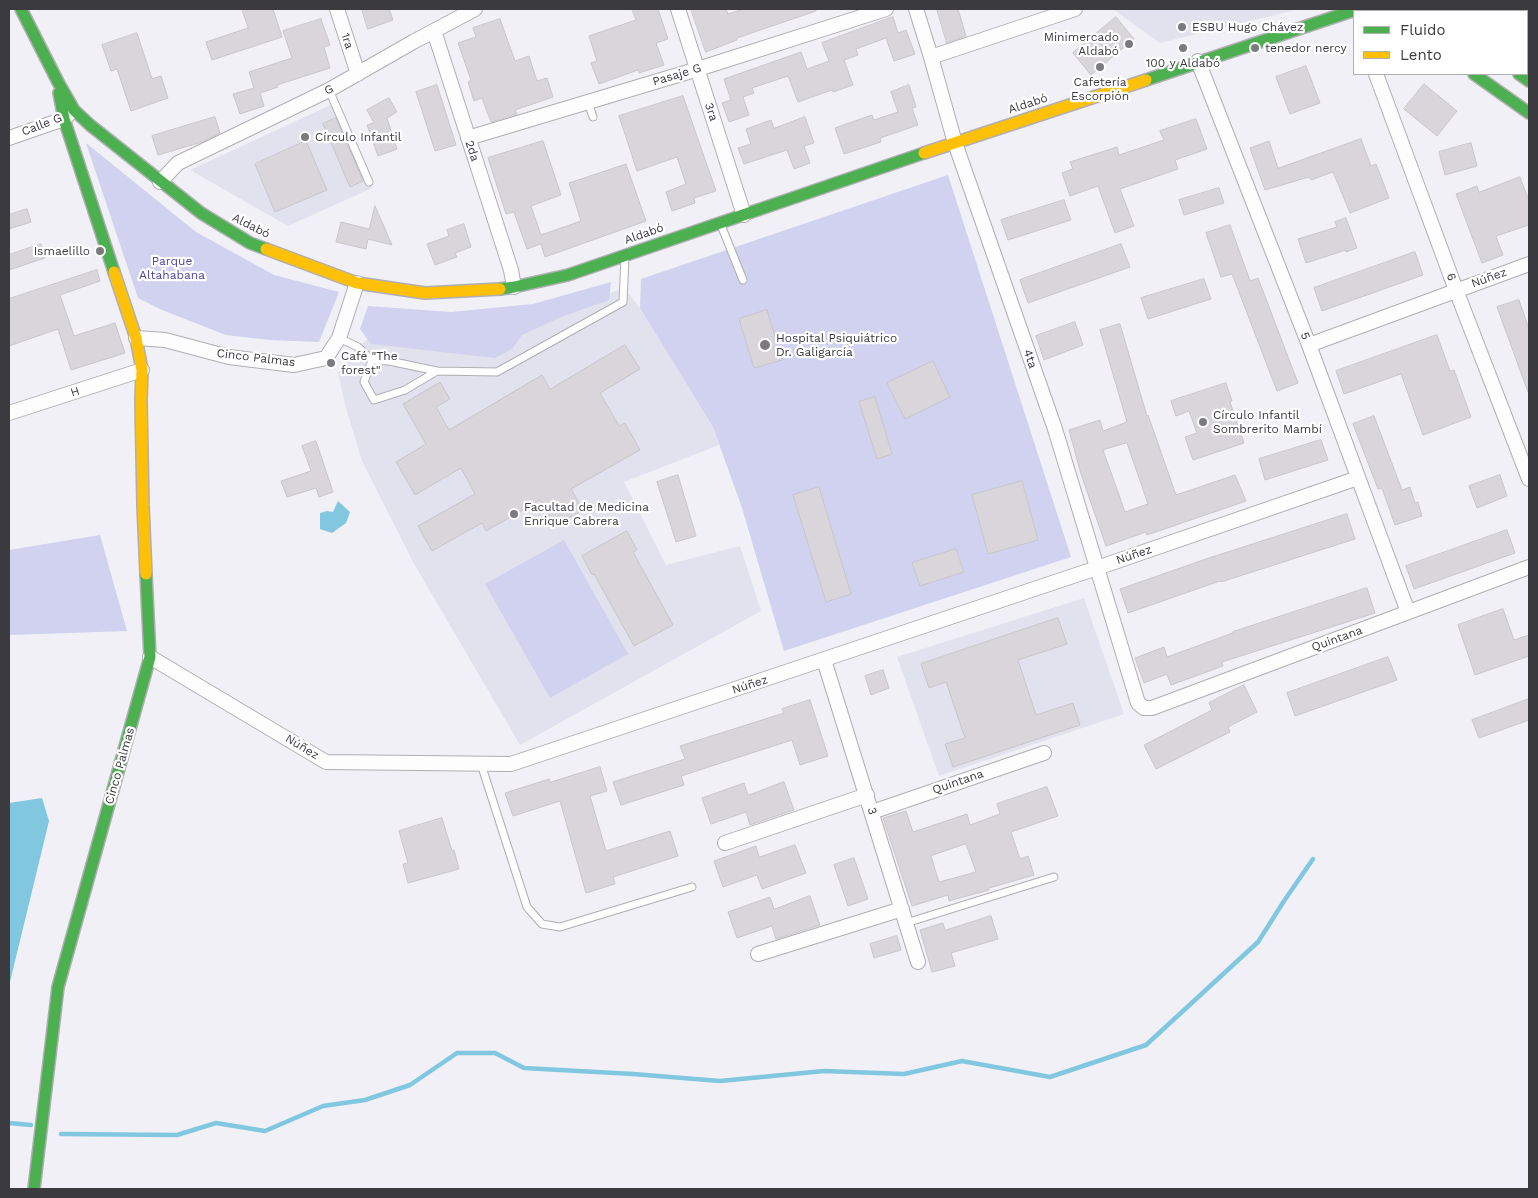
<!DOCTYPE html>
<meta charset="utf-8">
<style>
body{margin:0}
#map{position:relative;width:1538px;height:1198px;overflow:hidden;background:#f0f0f6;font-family:"Work Sans",sans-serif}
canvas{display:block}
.frame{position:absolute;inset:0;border:10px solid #3a3a3f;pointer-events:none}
.legend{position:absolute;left:1353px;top:10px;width:175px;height:65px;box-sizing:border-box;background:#fff;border:1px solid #b0b0b2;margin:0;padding:6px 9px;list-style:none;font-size:15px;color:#3a3a3f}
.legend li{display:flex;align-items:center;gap:10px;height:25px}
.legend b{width:25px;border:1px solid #b0b0b2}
</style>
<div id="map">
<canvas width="1538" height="1198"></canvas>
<div class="frame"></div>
<ul class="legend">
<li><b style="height:6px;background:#4caf50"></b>Fluido</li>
<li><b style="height:6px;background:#ffc107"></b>Lento</li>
</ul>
</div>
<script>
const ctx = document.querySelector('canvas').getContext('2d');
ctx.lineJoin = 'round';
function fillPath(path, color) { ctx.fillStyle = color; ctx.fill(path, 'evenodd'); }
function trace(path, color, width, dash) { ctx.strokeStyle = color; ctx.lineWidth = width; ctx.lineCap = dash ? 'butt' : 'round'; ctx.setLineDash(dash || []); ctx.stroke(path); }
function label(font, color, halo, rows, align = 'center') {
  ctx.font = font + ' "Work Sans",sans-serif'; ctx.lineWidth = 4.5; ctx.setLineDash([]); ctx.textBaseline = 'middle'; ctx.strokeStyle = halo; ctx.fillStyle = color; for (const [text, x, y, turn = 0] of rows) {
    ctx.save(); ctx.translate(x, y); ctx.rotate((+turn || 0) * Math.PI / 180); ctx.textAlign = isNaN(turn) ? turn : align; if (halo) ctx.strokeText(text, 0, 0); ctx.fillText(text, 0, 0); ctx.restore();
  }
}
const built = new Path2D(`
 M1115 9H1299L1160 43 1114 10Z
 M333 104 372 188 288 226 190 170Z
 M624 288 640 308 713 427 719 445 624 482 666 565 740 546 761 611 520 745 413 562 362 461 346 408 338 373 358 347 376 332 475 342Z
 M1084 598 1124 714 939 776 897 657Z`);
const green = new Path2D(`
 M1471 9H1529V60L1527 58V11H1471Z
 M86 143 196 232 274 275 339 292 319 342 270 340 226 335 162 310 138 298Z
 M948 175 1071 557 784 651 742 508 713 427 640 308 641 279Z
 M611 282 609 300 561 317 522 335 512 349 495 358 371 344 360 329 368 306 451 312 533 304Z
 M100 535 127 631 9 635V550Z
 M564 540 628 654 550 698 485 584Z`);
const water = new Path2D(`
 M338 501 350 512 346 523 332 533 320 529V513L327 511 333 512Z
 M42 798 49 821 9 986V803Z`);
const stream = new Path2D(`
 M9 1123 31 1125
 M61 1134 177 1135 216 1123 265 1131 323 1106 365 1100 410 1085 457 1053H495L524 1068 633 1074 720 1081 824 1071 904 1074 962 1061 1050 1077 1146 1045 1258 942 1284 901 1313 859`);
const building = new Path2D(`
 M242 9H273L282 37 212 60 206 42 248 28Z
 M362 9H389L393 20 368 29Z
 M632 9H658L668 39 656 43 664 65 639 73 638 70 599 84 591 63 597 61 589 36 636 20Z
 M691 9H726L728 14 744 9H816V11L737 38V40L706 52Z
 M937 9H958L966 36 947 43Z
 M893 17 898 33 906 30 915 54 894 61 886 38 856 49 858 55 844 60 853 85 833 92 832 90 798 102 788 76 752 88 754 93 743 97 749 115 729 122 722 103 731 100 724 79 801 52 807 69 829 61 822 43Z
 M1116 17 1134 39 1091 75 1073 53Z
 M321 19 330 45 324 47 330 68 277 85 278 87 260 93 264 106 240 114 233 94 254 88 249 72 292 58 283 31Z
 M500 19 515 61 529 56 537 81 547 78 553 97 515 110 517 114 491 122 482 98 474 101 468 82 471 80 458 43 476 37 473 28Z
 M137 33 152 79 161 76 168 98 131 111 117 69 111 71 102 45Z
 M1306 66 1320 103 1290 114 1276 77Z
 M1424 84 1457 111 1437 136 1404 109Z
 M437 85 456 145 435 151 416 92Z
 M909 85 916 107 912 108 918 125 880 138 881 142 844 154 835 128 872 115 874 120 898 112 891 92Z
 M683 96 716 191 694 198 695 203 672 211 666 192 686 184 677 157 637 171 619 116Z
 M389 98 397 112 387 118 397 149 378 156 367 125 374 123 367 110Z
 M215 117 220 133 202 142 158 155 152 136Z
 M805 117 814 143 804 146 810 163 794 169 787 150 744 164 738 148 751 144 746 129 771 120 774 128Z
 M336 118 363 181 350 187 323 124Z
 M1196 119 1207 149 1175 160 1178 169 1120 189 1134 226 1115 233 1098 186 1070 196 1062 173 1073 169 1070 162 1117 147 1119 155 1164 140 1160 131Z
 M1361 139 1371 166 1376 164 1389 198 1350 213 1333 172 1311 180 1309 177 1265 190 1250 148 1269 141 1278 168Z
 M306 141 327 190 275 212 255 164Z
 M543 141 561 195 531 206 541 235 581 221 569 183 626 164 646 221 545 257 541 244 527 249 514 212 506 214 488 158Z
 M1471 143 1477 166 1445 175 1439 152Z
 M1520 177 1529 201V225L1496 236 1503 255 1482 263 1456 194 1477 186 1479 192Z
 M1219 188 1224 203 1184 215 1179 200Z
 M1064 200 1071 220 1008 240 1001 220Z
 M375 206 392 245 368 239 366 249 336 242 341 222 369 229Z
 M27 209 31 222 9 229V215Z
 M1346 218 1357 248 1346 252V250L1306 263 1298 239 1337 227 1335 222Z
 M464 224 471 247 455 253 457 257 435 265 427 244 449 236 447 230Z
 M1230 225 1250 281 1258 278 1298 383 1277 391 1232 274 1221 277 1206 233Z
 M41 244 45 258 9 270V255Z
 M1121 244 1130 267 1028 303 1020 280Z
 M1415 252 1423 275 1322 311 1314 288Z
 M97 270 100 281 60 295 74 336 115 323 125 353 71 370 58 329 9 346V299Z
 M1204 279 1211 299 1148 319 1141 298Z
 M1519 300 1529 329V392H1528L1497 307Z
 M767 310 782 360 754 368 739 319Z
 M1075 322 1083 345 1044 360 1036 336Z
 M1120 324 1147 416 1148 415 1176 495 1235 475 1246 501 1147 535 1146 532 1106 546 1081 474 1069 430 1100 420 1103 431 1127 422 1100 330ZM1127 443 1148 504 1125 512 1103 450Z
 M1437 335 1450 371 1454 370 1471 417 1423 435 1401 374 1344 394 1336 371Z
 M625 345 640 369 600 393 619 426 625 423 640 450 571 489 583 510 554 526 540 500 486 531 482 523 432 551 418 526 475 494 461 468 415 495 396 462 426 444 403 404 440 382 450 399 436 407 449 430 542 375 550 389Z
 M933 361 950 397 905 419 887 383Z
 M1226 383 1232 401 1230 402 1244 443 1193 460 1185 437 1197 433 1189 411 1176 416 1171 401Z
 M875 397 892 454 877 459 859 402Z
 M1374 416 1402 490 1410 487 1415 503 1418 502 1422 516 1395 525 1382 488 1378 489 1353 424Z
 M1321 440 1328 460 1265 480 1259 459Z
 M316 441 333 492 319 497 316 488 287 497 281 481 311 471 302 446Z
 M678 475 696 536 676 542 657 482Z
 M1500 475 1507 496 1477 508 1469 486Z
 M1022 481 1038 540 988 554 972 495Z
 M819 487 851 594 826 602 793 495Z
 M1347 514 1355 539 1221 582 1220 581 1128 613 1120 589 1209 558Z
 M1507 530 1515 553 1414 589 1406 566Z
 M627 531 637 550 633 552 673 625 634 646 594 574 592 575 582 556Z
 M956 549 964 572 920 586 912 563Z
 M1367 588 1375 613 1222 662 1223 666 1171 685 1167 674 1144 683 1135 658 1164 647 1167 657 1233 633V632Z
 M1503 609 1514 640 1529 635V656L1475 675 1458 625Z
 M1058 618 1067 644 1018 660 1036 715 1073 703 1080 725 953 767 945 744 965 738 946 682 929 688 921 664Z
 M1388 657 1397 680 1295 716 1287 693Z
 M883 670 889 688 871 695 865 676Z
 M1244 685 1257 712 1228 727 1230 732 1156 769 1144 745 1212 710 1209 703Z
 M1529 699V720L1479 738 1472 720Z
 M810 700 828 756 800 765 792 740 681 776 684 785 621 805 613 782 685 759 680 746 784 713 782 709Z
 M600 767 607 791 590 796 606 851 670 831 678 856 613 877 615 884 586 893 560 801 513 816 505 793 549 779 550 782Z
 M784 782 794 810 750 825 746 812 711 824 702 798 744 783 748 795Z
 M1047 787 1058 816 1011 832 1020 859 1028 856 1034 875 989 888V890L949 901 948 895 912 906 883 818 906 811 913 832 967 814 970 825 1000 814 997 804ZM966 844 976 872 939 882 931 856Z
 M442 818 452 851 454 850 459 869 408 883 403 864 408 863 399 831Z
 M795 845 806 873 762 889 757 875 723 887 714 861 756 846 759 857Z
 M854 858 868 899 848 906 834 865Z
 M810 896 820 925 776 939 772 926 737 938 728 912 770 897 774 909Z
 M991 916 998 939 951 953 955 966 932 972 920 930 943 923 945 930Z
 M897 936 901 950 874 958 870 944Z`);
const lane = new Path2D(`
 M329 90 369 182
 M588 102 593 117
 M721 225 743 280
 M339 338 358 347 372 360 364 382 374 400 405 390 437 371 389 361 372 360
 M437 371 497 372 623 302 625 257
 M481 764 527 907 542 924 560 927 692 887
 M906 923 1054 877`);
const street = new Path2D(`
 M337 9 358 74
 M678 9 744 215
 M916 9 931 57 955 143 1055 429 1138 703 1144 708H1152L1529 567
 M434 31 511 270 514 287
 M931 57 1075 9
 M1198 61 1309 345 1408 612
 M1376 74 1456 290 1529 479
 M9 138 64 119 70 113
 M468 138 698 69 886 9
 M160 182 178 163 329 90 413 42 475 9
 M136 338 165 340 229 357 294 365 326 358 339 338 357 283
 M1309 345 1529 264
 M9 413 142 370
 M150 657 326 762 511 764 1097 568 1358 478
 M824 660 918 962
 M872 812 1044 753
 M725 843 867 795
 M758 954 902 909`);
const fast = new Path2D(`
 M21 9 58 82 74 110 90 125 201 213 250 243 266 249
 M1383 9 1387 11
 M1429 9 1432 11
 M1474 74 1529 113
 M1519 74 1529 81
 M1146 80 1358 9
 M59 93 64 119 114 272
 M500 289 514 287 568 275 924 153
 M34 1189 58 987 150 657 146 574`);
const slow = new Path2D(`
 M924 153 1146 80
 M266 249 357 283 425 293 500 289
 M114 272 136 338 142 370 141 401 143 505 146 574`);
const markers = [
 [1182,27,5,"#7a7a7f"],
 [1129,44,5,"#7a7a7f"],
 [1183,48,5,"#7a7a7f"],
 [1255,48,5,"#7a7a7f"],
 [1100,67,5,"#7a7a7f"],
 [305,137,5,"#7a7a7f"],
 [100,251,5,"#7a7a7f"],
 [765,345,6,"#7a7a7f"],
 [331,363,5,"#7a7a7f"],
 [1203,422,5,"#7a7a7f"],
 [514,514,5,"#7a7a7f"]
];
const poiNames = [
 ["ESBU Hugo Chávez",1192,27],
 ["Minimercado",1119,37,"right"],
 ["Aldabó",1119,51,"right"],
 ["tenedor nercy",1265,48],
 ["100 y Aldabó",1183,63,"center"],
 ["Cafetería",1100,82,"center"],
 ["Escorpión",1100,96,"center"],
 ["Círculo Infantil",315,137],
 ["Ismaelillo",90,251,"right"],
 ["Hospital Psiquiátrico",776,338],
 ["Dr. Galigarcía",776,352],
 ["Café \"The",341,356],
 ["forest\"",341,370],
 ["Círculo Infantil",1213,415],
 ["Sombrerito Mambí",1213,429],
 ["Facultad de Medicina",524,507],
 ["Enrique Cabrera",524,521]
];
const streetNames = [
 ["1ra",347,41,72],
 ["Pasaje G",677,75,-17],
 ["G",329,90,-27],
 ["Aldabó",1028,104,-18],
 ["3ra",711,112,72],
 ["Calle G",42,125,-21],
 ["2da",472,151,72],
 ["Aldabó",251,226,27],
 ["Aldabó",644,234,-19],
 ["6",1451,277,70],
 ["Núñez",1489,278,-20],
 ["5",1305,336,69],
 ["Cinco Palmas",256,358,7],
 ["4ta",1030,359,71],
 ["H",75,392,-18],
 ["Núñez",1134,555,-19],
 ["Quintana",1337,639,-20],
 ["Núñez",750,685,-18],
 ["Núñez",302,747,31],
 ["Cinco Palmas",120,766,-74],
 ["Quintana",958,782,-19],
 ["3",872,811,73]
];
const parkNames = [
 ["Parque",172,261],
 ["Altahabana",172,275]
];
fillPath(built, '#e1e2ee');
fillPath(green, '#d1d1f0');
fillPath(water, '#81c7e0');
trace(stream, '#81c7e0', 4.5);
fillPath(building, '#d8d6db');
trace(building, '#c8c6ca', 1);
trace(lane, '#afafb3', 9);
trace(street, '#afafb3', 16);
trace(fast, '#afafb3', 14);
trace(slow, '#afafb3', 14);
trace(lane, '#fdfdfe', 7);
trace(street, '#fdfdfe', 14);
trace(fast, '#4caf50', 11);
trace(slow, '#ffc107', 11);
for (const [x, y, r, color] of markers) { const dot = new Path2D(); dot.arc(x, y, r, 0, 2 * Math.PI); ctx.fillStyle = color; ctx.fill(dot); trace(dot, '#fff', 2); }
label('12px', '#3a3a3f', '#fff', poiNames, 'left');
label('12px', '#3a3a3f', '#fff', streetNames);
label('12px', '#4f479c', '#fff', parkNames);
</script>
